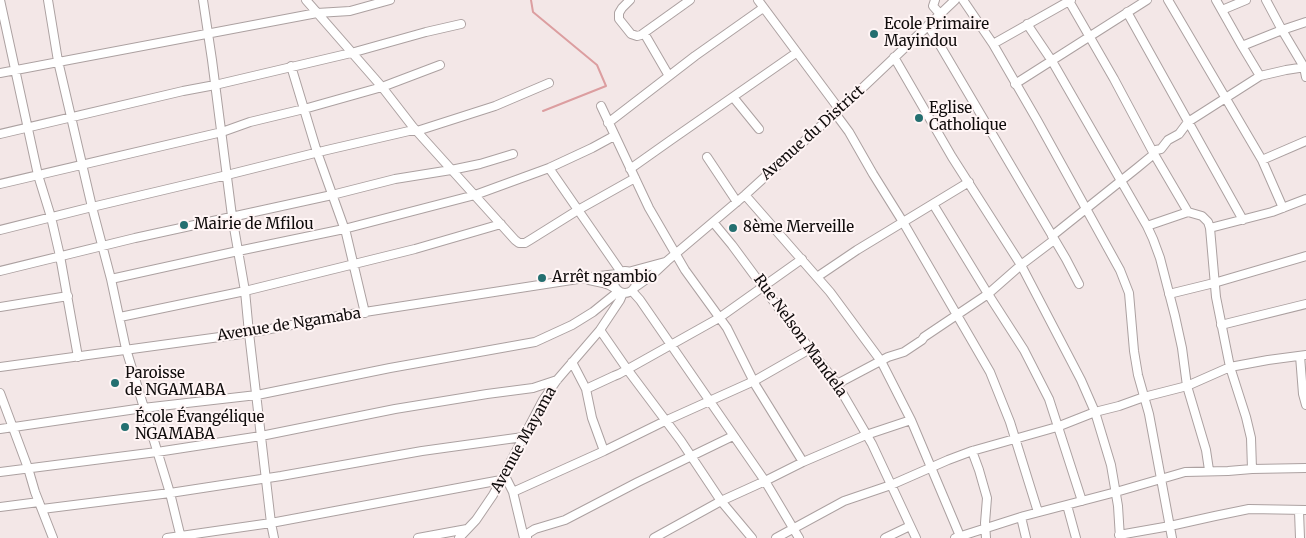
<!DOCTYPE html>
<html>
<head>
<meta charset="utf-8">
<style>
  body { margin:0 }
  canvas { display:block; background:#f3e7e7 }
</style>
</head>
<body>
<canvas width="1306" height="538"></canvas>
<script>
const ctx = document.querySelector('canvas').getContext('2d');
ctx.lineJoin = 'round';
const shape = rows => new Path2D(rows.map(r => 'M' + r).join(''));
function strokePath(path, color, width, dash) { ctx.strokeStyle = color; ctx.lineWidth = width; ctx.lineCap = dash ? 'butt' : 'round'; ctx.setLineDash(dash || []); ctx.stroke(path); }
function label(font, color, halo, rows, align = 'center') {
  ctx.font = font + ' Merriweather,serif'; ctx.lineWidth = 4; ctx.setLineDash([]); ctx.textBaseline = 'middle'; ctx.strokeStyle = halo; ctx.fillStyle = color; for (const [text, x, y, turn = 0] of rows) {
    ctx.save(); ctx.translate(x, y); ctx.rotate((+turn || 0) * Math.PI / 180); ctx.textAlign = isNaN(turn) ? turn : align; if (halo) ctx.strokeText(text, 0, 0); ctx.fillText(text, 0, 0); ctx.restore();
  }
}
const stream = shape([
  [531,0,533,12,597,65,606,86,543,111]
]);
const minor = shape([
  [0,0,38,175,51,217,60,256,78,357],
  [48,0,58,61,92,207,111,279,126,349,170,493,181,538],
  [203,0,212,60,232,216,245,291,249,333,271,523,274,538],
  [306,0,382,87,413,127,515,240,519,243,525,243,530,240,578,210,635,178],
  [630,0,622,8,619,13,619,19,631,34,637,36,641,35,690,0],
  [758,0,839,109],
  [935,0,933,6,940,14],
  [963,0,993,44,1037,120,1120,270,1129,293,1134,351,1138,375,1149,414,1172,538],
  [1168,0,1262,160,1283,208],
  [1216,0,1242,46,1260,76],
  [1266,0,1282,30,1304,67,1306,77],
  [1069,1,1114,79,1154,154,1188,212,1202,216,1208,222,1210,228,1216,297,1230,367,1246,417,1251,438,1252,469],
  [1222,10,1246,0],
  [1127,12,1243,220],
  [1027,24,1052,61,1147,226,1153,239,1160,258,1175,316,1182,348,1187,386,1206,450,1209,470],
  [928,25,1066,259,1079,284],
  [644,33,669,76],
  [993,44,1071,0],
  [1242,46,1282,30,1306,22],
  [894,57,952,157,1021,265,1081,380,1095,412,1111,465,1118,506,1120,538],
  [291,66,317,152,346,233,365,313],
  [0,73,317,13,350,11,390,0],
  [1015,84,1147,0],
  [733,97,759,129],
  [601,106,649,208,685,270,727,328,756,386,803,462],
  [835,113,849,132,873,174,903,222,990,372,1010,422,1038,512],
  [608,123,695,56,763,8],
  [0,134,183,91,215,85,351,53,426,32,461,24],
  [707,157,737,202],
  [1262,160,1306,141],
  [549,168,621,272],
  [630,169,671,140,796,53],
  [0,184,222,132,250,122,304,109,382,87,440,65],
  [745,195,830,292,881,361,911,420,960,536],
  [933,204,988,294,1024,350,1049,399,1082,501],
  [713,222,732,245,780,310,837,384,872,444,916,538],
  [1147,226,1188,212],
  [1210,228,1272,212,1306,199],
  [0,230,92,207,227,175,327,150,409,131,417,131,495,106,549,83],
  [1052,236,1137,168,1154,154,1156,150,1161,149,1168,140,1179,134,1188,122,1260,76,1286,70,1306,67],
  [0,271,135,238,332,195,395,179,451,170,480,164,513,154],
  '614 282a11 11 0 1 1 22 0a11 11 0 1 1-22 0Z',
  [628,272,665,262],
  [817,277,857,250,969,182],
  [111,279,238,251,344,229,475,195,549,168,592,148,614,136],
  [589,280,603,283,609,285,616,289],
  [634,288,651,276,667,261,745,195,856,94,955,0],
  [632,291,640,300,765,481,799,538],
  [1169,294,1214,283,1306,256],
  [0,307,68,296],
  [120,317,245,291,415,249,501,224],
  [1221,325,1306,304],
  [600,330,627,369,681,441,721,501,752,538],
  [1300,356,1303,394,1306,405],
  [572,362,586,389,592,418,604,451],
  [0,367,249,333,339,316,591,277,617,274],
  [837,384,888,357,904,352,922,340,924,337,988,294,1021,265,1054,240],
  [586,389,614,376,619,374,719,318,802,259],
  [0,393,28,468,35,492,53,538],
  [0,429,143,408,257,395,390,368,535,342,572,325,593,312,619,291],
  [972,451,979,470,987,498,985,523,986,538],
  [0,472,157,452,261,436,395,409,487,394,533,388,557,380],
  [504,474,513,492,524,538],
  [513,492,604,451,665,421,754,381,810,349],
  [1067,505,1076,538],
  [0,507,39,502],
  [42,509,170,493,281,476,422,451,523,437],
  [1299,511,1300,538],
  [1021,517,1026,538],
  [1119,535,1170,526,1215,516,1249,509,1306,510],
  [167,538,271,523,501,480],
  [418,538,467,529],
  [459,538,476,520,493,495,543,400,557,380,600,330,620,300,623,293],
  [527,538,527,534,535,529,565,520,638,482,733,436],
  [654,538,721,501,765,481,803,462,866,435,911,420],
  [776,538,844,501,891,485,948,460,972,451,1057,427,1095,412,1119,406,1144,397,1187,386,1230,367,1268,360,1306,355],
  [885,538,910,526],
  [955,538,1024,516,1116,492,1185,472,1228,471,1252,469,1306,468]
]);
const markers = [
  [874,34,5,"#246f70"],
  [919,118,5,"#246f70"],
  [184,225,5,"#246f70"],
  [733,228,5,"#246f70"],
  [542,278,5,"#246f70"],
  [115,383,5,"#246f70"],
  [125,427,5,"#246f70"]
];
const poiNames = [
  ["Ecole Primaire",884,25],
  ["Mayindou",884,42],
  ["Eglise",929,109],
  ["Catholique",929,126],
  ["Mairie de Mfilou",194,225],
  ["8ème Merveille",743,228],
  ["Arrêt ngambio",552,278],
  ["Paroisse",125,374],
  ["de NGAMABA",125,391],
  ["École Évangélique",135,418],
  ["NGAMABA",135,435]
];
const streetNames = [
  ["Avenue du District",813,133,-42],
  ["Avenue de Ngamaba",289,325,-9],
  ["Rue Nelson Mandela",800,336,54],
  ["Avenue Mayama",524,440,-61]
];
strokePath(stream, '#dc9ea0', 2);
strokePath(minor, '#aca1a1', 10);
strokePath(minor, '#fff', 8);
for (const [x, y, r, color] of markers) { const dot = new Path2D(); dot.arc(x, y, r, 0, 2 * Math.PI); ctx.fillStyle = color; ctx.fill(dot); strokePath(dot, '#fff5f5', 2); }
label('15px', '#100c0c', '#fff5f5', poiNames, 'left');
label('15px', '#100c0c', '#fff5f5', streetNames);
</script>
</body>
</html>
